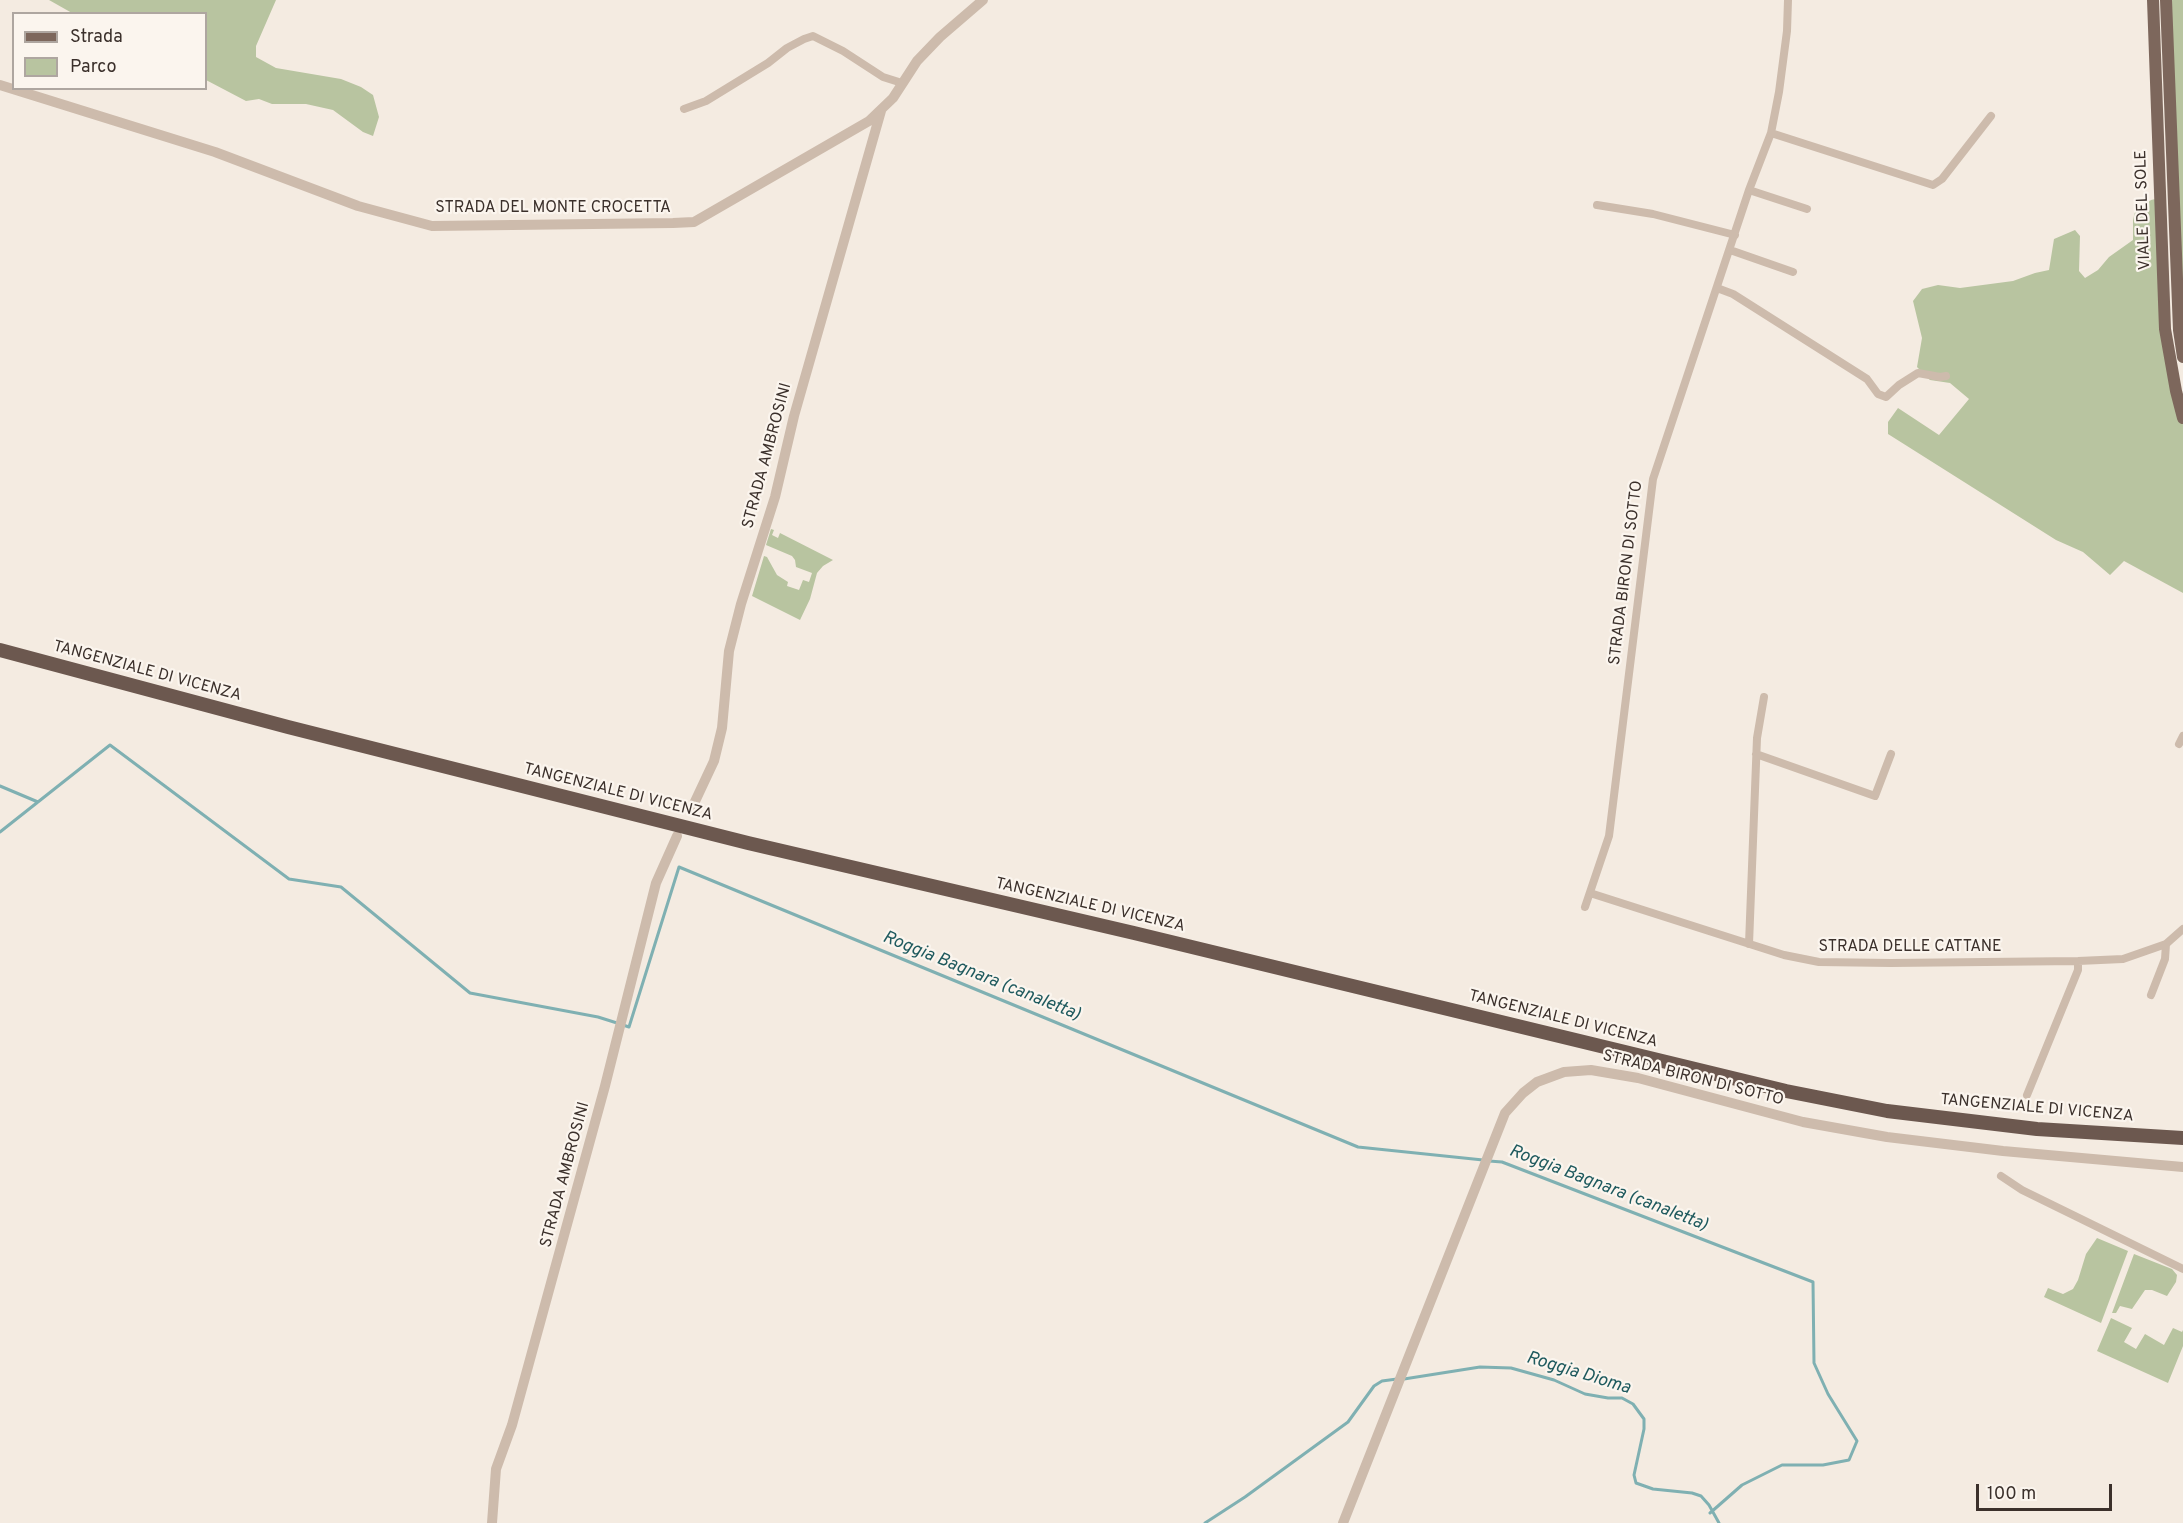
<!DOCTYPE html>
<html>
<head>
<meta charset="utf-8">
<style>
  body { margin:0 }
  #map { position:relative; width:2183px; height:1523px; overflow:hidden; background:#f4ebe1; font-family:Overpass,sans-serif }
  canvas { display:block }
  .legend { position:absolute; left:12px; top:12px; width:195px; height:78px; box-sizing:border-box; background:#fbf5ee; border:2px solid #aea6a0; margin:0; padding:8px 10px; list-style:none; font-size:18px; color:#3b302b }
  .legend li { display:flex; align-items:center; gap:12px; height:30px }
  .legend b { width:30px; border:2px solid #aea6a0 }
  .scale { position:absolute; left:1976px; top:1484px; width:136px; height:27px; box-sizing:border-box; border:3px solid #3b302b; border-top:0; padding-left:8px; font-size:18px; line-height:21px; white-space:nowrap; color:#3b302b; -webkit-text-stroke:4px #fbf5ee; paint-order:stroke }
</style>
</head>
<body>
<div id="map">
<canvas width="2183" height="1523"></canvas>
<ul class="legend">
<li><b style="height:8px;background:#7d675c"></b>Strada</li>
<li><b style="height:16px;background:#b8c4a0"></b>Parco</li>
</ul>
<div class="scale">100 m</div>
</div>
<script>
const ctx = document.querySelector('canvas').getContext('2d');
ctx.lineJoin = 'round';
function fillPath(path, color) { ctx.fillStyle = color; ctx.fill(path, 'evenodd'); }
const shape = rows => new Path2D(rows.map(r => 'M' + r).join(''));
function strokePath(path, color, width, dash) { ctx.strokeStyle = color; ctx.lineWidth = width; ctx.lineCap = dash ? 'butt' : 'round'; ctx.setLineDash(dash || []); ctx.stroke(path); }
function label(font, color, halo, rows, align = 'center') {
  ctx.font = font + ' Overpass,sans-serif'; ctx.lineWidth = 4.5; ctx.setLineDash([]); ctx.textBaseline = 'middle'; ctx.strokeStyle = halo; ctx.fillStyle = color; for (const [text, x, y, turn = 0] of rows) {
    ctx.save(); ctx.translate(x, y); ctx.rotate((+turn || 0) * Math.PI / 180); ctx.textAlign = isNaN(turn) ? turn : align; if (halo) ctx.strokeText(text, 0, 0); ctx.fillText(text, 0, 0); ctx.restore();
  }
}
const green = shape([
  [49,0,276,0,256,46,256,57,276,68,341,79,361,87,373,95,379,117,373,136,363,132,333,110,306,104,272,104,259,99,246,101,206,80,206,14,72,13],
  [2170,0,2183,0,2183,318],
  [2160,198,2165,329,2183,418,2183,593,2124,561,2110,575,2083,552,2056,540,1888,434,1888,422,1898,408,1939,435,1969,399,1950,383,1930,380,1917,367,1922,338,1913,301,1922,289,1938,285,1960,288,2013,281,2035,273,2049,270,2054,239,2075,230,2080,236,2079,271,2085,278,2098,270,2109,257,2133,240,2133,220,2135,212,2151,200],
  [771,529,774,530,772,535,778,538,780,533,833,560,823,566,817,573,810,599,800,620,752,596,764,556,767,557,777,575,788,582,787,586,799,590,803,580,809,582,812,573,796,567,795,560,792,556,766,545],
  [2097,1238,2128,1251,2101,1323,2044,1297,2048,1288,2063,1294,2073,1289,2078,1280,2086,1254],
  [2134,1254,2172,1269,2177,1275,2176,1282,2167,1296,2152,1290,2145,1290,2132,1309,2120,1306,2116,1313,2112,1313],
  [2111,1318,2132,1328,2124,1342,2136,1349,2145,1334,2164,1345,2173,1328,2182,1332,2183,1330,2183,1346,2168,1383,2097,1351]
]);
const stream = shape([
  [0,786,38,802],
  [0,832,110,745,289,879,341,887,470,993,598,1017,617,1023],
  [623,1025,629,1027,679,867,1358,1147,1483,1160],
  [1489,1161,1502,1162,1813,1282,1814,1363,1828,1394,1857,1441,1849,1460,1823,1465,1782,1465,1742,1485,1710,1513],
  [1404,1379,1480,1367,1511,1368,1554,1380,1585,1394,1608,1398,1622,1398,1633,1404,1644,1419,1644,1429,1634,1475,1636,1483,1653,1489,1692,1493,1701,1496,1709,1505,1719,1523],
  [1205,1523,1245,1497,1348,1422,1374,1386,1382,1381,1397,1379]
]);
const minor = shape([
  [684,109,706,101,768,63,787,48,804,39,813,36,843,51,883,77,902,83],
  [1771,133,1933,185,1942,179,1991,116],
  [1749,190,1807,209],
  [1597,205,1653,214,1735,235],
  [1730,250,1793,272],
  [1717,288,1733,294,1867,379,1878,394,1886,397,1899,385,1918,373,1940,377,1946,376],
  [2179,744,2183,736],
  [1756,754,1875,796,1891,754],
  [1590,893,1784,955,1819,962,1891,963,2078,961,2123,959,2166,944,2183,929],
  [1585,907,1609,836,1653,479,1749,190,1771,133,1779,92,1787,31,1788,0],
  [1749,944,1757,738,1764,697],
  [2151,995,2165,959,2166,944],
  [2027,1095,2078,970,2078,961],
  [2001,1176,2022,1190,2183,1269]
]);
const tertiary = shape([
  [0,85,215,152,358,206,432,226,673,223,694,222,869,121,893,98,917,61,940,37,983,0],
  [691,810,714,761,722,728,729,651,741,604,775,497,794,416,881,111],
  [492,1523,496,1469,512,1425,605,1086,656,883,677,836],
  [1343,1523,1505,1113,1523,1093,1537,1082,1564,1072,1591,1070,1638,1078,1803,1122,1887,1137,2003,1151,2183,1167]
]);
const primary = shape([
  [2153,0,2165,329,2176,391,2183,418],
  [2166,0,2179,330,2183,357]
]);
const trunk = shape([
  [0,650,288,727,748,843,1134,933,1786,1091,1887,1111,2037,1129,2183,1138]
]);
const streetNames = [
  ["STRADA DEL MONTE CROCETTA",553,209],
  ["VIALE DEL SOLE",2144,210,-92],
  ["STRADA AMBROSINI",768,456,-75],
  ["STRADA BIRON DI SOTTO",1627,573,-83],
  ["TANGENZIALE DI VICENZA",147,672,15],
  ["TANGENZIALE DI VICENZA",618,793,14],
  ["TANGENZIALE DI VICENZA",1090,906,13],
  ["STRADA DELLE CATTANE",1910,948],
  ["TANGENZIALE DI VICENZA",1563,1020,14],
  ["STRADA BIRON DI SOTTO",1693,1079,14],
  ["TANGENZIALE DI VICENZA",2037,1109,5],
  ["STRADA AMBROSINI",566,1175,-75]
];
const waterNames = [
  ["Roggia Bagnara (canaletta)",981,977,22],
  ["Roggia Bagnara (canaletta)",1608,1189,21],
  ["Roggia Dioma",1578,1374,17]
];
fillPath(green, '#b8c4a0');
strokePath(stream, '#7fb0b2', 3);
strokePath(minor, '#cdbbac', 8);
strokePath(tertiary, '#cdbbac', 10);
strokePath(primary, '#7d675c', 12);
strokePath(trunk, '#6c584f', 14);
label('16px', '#3b302b', '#fbf5ee', streetNames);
label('italic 18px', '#1f5a5e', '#fbf5ee', waterNames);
</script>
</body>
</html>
